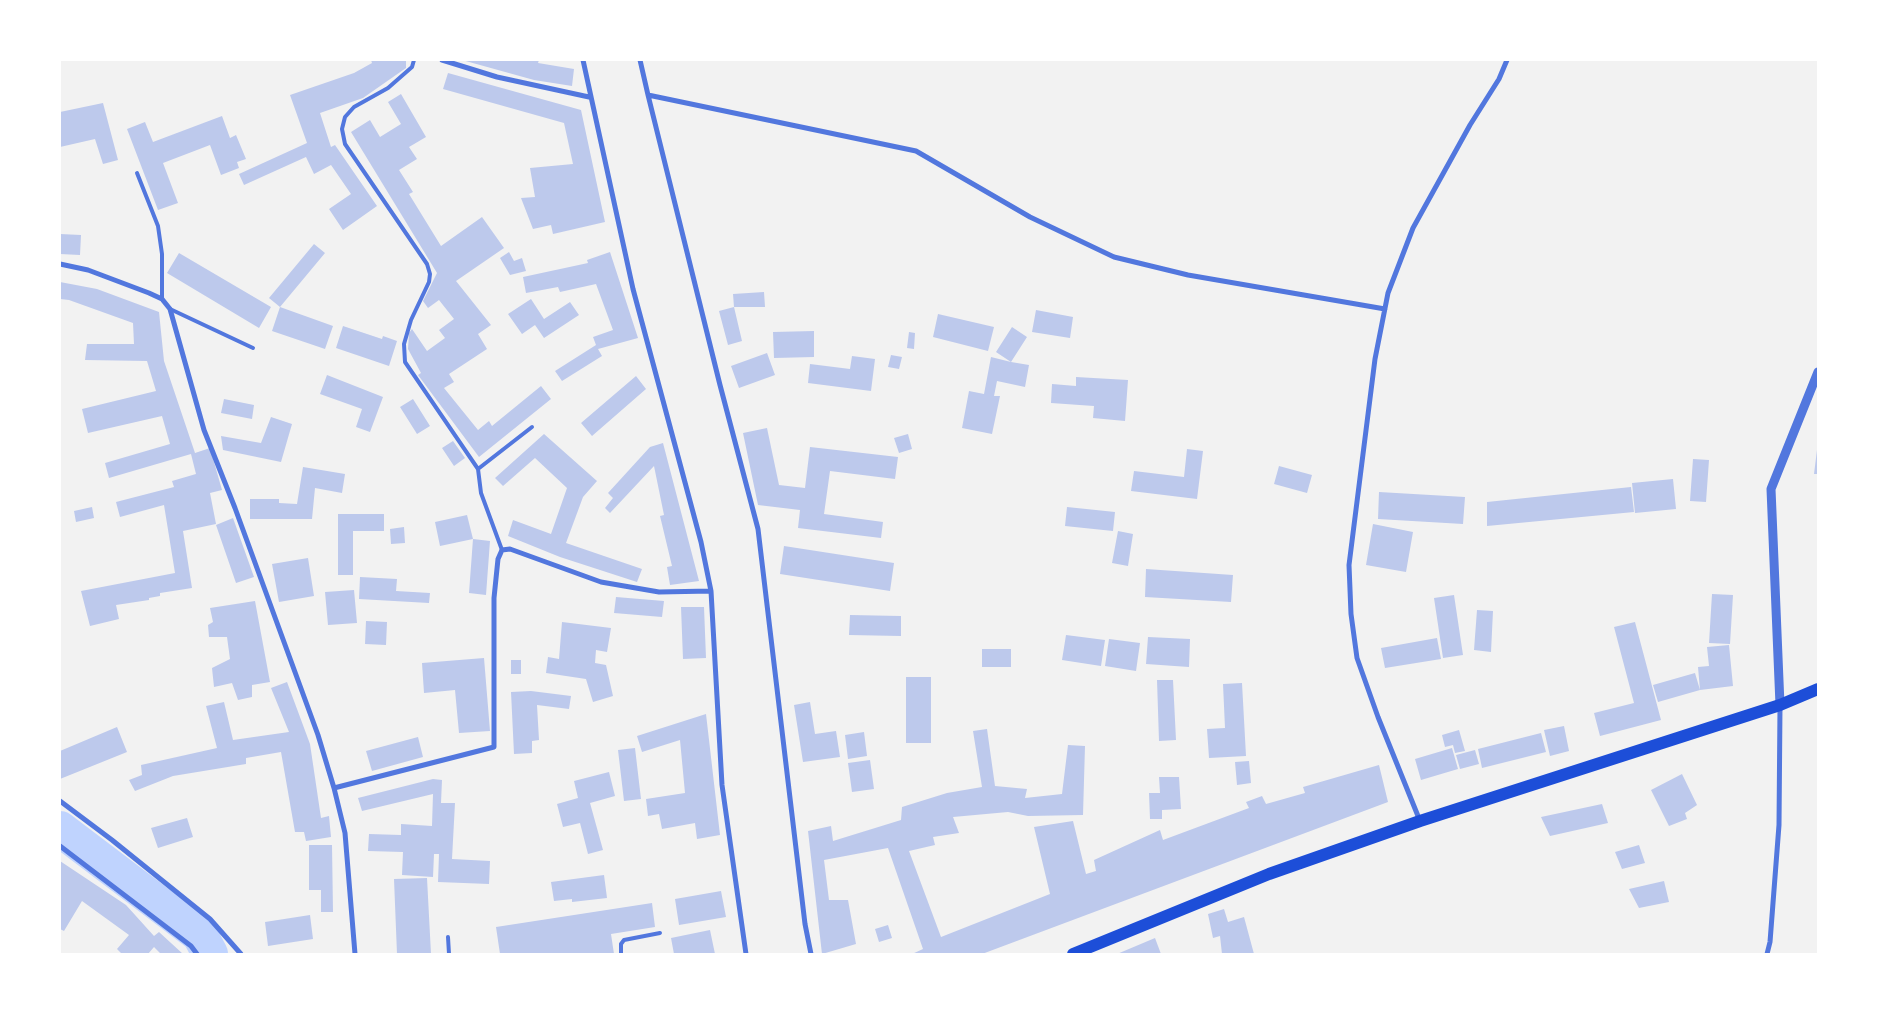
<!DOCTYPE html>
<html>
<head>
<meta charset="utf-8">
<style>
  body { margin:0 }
  #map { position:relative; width:1878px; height:1014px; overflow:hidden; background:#f2f2f2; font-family:Mulish,sans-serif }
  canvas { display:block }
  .frame { position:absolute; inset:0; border:61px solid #fff; pointer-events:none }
</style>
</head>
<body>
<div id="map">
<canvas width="1878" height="1014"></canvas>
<div class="frame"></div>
</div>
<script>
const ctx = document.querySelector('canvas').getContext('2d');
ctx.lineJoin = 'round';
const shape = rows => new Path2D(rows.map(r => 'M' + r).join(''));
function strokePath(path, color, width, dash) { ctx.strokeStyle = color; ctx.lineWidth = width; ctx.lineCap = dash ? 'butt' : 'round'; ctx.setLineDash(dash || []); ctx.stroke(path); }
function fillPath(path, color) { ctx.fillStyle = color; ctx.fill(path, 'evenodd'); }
const river = shape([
  [60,829,200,935,210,954]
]);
const building = shape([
  [371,60,406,60,406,68,363,98,320,113,331,147,335,145,377,206,343,230,329,209,351,194,331,165,314,174,306,157,244,185,239,174,307,143,290,95,354,73,372,63],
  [462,60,539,60,538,63,574,69,572,86,534,80],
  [448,73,581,110,605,222,553,234,551,225,533,229,521,198,535,197,530,168,573,164,564,123,443,89],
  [401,94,426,137,409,147,417,159,399,170,413,192,409,194,441,246,482,217,504,248,456,281,491,325,478,334,487,349,449,374,454,382,444,388,478,430,489,421,492,426,541,386,551,399,479,457,418,375,421,373,408,349,409,333,412,329,427,351,445,338,439,330,454,319,439,300,428,308,423,301,437,273,351,132,370,120,380,137,401,124,388,102],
  [103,103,118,160,103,164,95,139,60,147,60,112],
  [222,116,230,138,236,135,246,159,237,162,239,168,221,175,210,145,163,163,178,203,158,210,127,129,145,122,153,142],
  [60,234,81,235,80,255,60,254],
  [314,244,325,253,280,307,269,298],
  [509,252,514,261,522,258,526,271,510,275,500,258],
  [610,252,638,338,598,349,602,356,562,381,555,371,596,345,593,337,613,330,596,284,560,292,558,287,526,293,523,277,588,263,587,260],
  [179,253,271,307,259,328,167,273],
  [60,282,97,289,159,312,164,361,195,453,210,448,222,490,210,493,216,524,183,531,192,588,160,593,160,596,149,598,149,600,116,605,119,619,90,626,81,591,175,573,164,505,120,517,116,502,174,487,172,481,196,474,191,454,109,478,105,463,170,444,162,416,88,433,82,409,156,391,147,361,85,360,87,344,134,344,133,323,69,300,60,299],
  [764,292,765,307,734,307,733,294],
  [531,299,544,319,570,302,579,315,544,338,535,325,522,334,508,314],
  [280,307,333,326,325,349,272,331],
  [734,307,742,341,728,345,719,311],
  [1036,310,1073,317,1070,338,1032,332],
  [938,314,994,327,988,351,933,337],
  [343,326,382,339,383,336,397,341,389,366,336,348],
  [1012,327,1027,337,1011,362,1029,365,1025,387,997,381,994,396,1000,396,992,434,962,428,969,391,984,394,991,357,1011,362,996,352],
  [814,331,814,357,774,358,773,332],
  [909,332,915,333,914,349,907,348],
  [767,353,775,375,739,388,731,366],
  [891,355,902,357,899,369,888,367],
  [852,356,875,359,871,391,808,383,810,364,850,369],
  [327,375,383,397,370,432,356,427,362,409,320,394],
  [636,376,646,389,592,436,581,423],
  [1076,377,1128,380,1125,421,1093,418,1094,406,1051,403,1052,384,1076,386],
  [224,399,254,405,252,419,221,413],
  [413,399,430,426,417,434,400,407],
  [271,417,292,424,281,462,223,450,221,436,261,443],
  [767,428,779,485,805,488,810,447,898,457,895,479,830,471,824,514,883,522,881,538,798,528,800,510,758,505,743,433],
  [544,434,597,481,583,497,566,543,642,569,637,582,560,557,508,536,513,520,551,534,567,488,535,458,503,486,495,478],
  [908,434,912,449,899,453,894,438],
  [453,441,465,458,454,466,442,448],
  [663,443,699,581,670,585,667,567,672,566,660,516,664,515,654,466,610,513,605,508,613,498,608,493,650,447],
  [1187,449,1203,451,1197,499,1131,491,1134,471,1184,477],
  [1817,450,1818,450,1818,474,1814,474],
  [1693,459,1709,460,1706,502,1690,501],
  [1279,466,1312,475,1307,493,1274,484],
  [303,467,345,474,342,493,315,488,312,519,250,519,250,499,279,499,279,503,297,504],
  [1673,479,1676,509,1635,513,1632,483],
  [1631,487,1634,512,1487,526,1487,502],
  [1379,492,1465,497,1463,524,1378,519],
  [92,507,94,518,76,522,74,511],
  [1067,507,1115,512,1113,531,1065,526],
  [338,514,384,514,384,531,353,531,353,575,338,575],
  [467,515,473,539,440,546,435,522],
  [233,518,254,577,236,583,216,525],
  [1373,524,1413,532,1406,572,1366,565],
  [404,527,405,543,391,544,390,529],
  [1118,531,1133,534,1128,566,1112,563],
  [473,539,490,541,486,595,469,593],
  [784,546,894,563,890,591,780,574],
  [308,558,314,596,279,602,272,564],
  [1146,569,1233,575,1231,602,1145,597],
  [360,577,397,579,396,591,430,593,429,603,359,599],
  [354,590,357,623,328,625,325,592],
  [1712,594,1733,595,1730,644,1709,643],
  [1454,595,1463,655,1443,658,1434,598],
  [616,597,664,601,662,617,614,613],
  [255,601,270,682,252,685,252,697,238,700,232,683,214,687,212,668,230,659,227,637,209,637,208,625,213,622,210,608],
  [681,607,704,607,706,658,683,659],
  [1477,610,1493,611,1491,652,1474,650],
  [850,615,901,616,901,636,849,635],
  [366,621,387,622,386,645,365,644],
  [562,622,611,628,607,652,596,650,595,663,606,665,613,696,593,702,586,679,546,673,548,657,559,659],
  [1635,622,1661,720,1600,736,1594,713,1634,703,1614,627],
  [1066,635,1105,640,1101,666,1062,660],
  [1148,637,1190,639,1189,667,1146,664],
  [1437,638,1441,659,1385,668,1381,648],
  [1109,639,1140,643,1136,671,1105,666],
  [1729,645,1733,686,1700,690,1698,667,1709,666,1707,647],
  [982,649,1011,649,1011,667,982,667],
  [484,658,490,731,459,733,455,690,424,693,422,663],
  [511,660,521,660,521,674,511,674],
  [1695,673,1700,690,1658,702,1653,685],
  [906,677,931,677,931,743,906,743],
  [1157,680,1173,680,1176,740,1159,741],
  [287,682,310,744,321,818,329,816,331,837,306,841,304,832,295,832,281,752,246,758,246,764,173,776,135,791,129,780,142,775,141,765,217,748,206,706,224,702,233,740,289,732,271,688],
  [1242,683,1246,756,1209,758,1207,729,1225,728,1223,684],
  [531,691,571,696,569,709,537,705,539,740,532,741,532,753,514,754,511,692],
  [810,702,815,734,836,731,840,757,803,762,794,705],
  [706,714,720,835,697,839,695,823,662,829,659,814,648,816,646,799,685,793,680,740,642,752,637,736],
  [1564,726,1569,751,1550,756,1544,730],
  [117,727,127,752,60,779,60,751],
  [987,729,995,786,1027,789,1025,798,1062,794,1068,745,1085,746,1083,815,1028,816,1008,812,953,817,959,833,933,837,935,845,909,851,941,937,1050,894,1034,827,1073,821,1086,874,1096,871,1094,860,1160,830,1163,840,1249,808,1246,802,1262,796,1266,804,1305,793,1303,787,1379,765,1388,802,982,954,912,954,923,949,888,848,824,860,829,900,848,900,856,944,822,954,808,831,831,826,833,841,901,820,902,807,947,793,982,787,973,731],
  [1459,730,1465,751,1455,753,1453,745,1445,747,1442,735],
  [864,732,867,756,848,759,845,735],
  [1541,733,1546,752,1482,768,1478,749],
  [418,737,423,757,372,771,366,751],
  [635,748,641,799,624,801,618,750],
  [1452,748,1458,769,1421,780,1415,759],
  [1475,750,1479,764,1460,769,1456,755],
  [870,760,874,789,852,792,848,763],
  [1249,761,1251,783,1237,785,1235,762],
  [609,772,615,796,590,803,603,850,588,854,580,823,563,827,557,804,578,798,574,781],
  [1682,774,1697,805,1685,813,1687,819,1669,826,1651,790],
  [1159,777,1179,777,1181,809,1162,810,1162,819,1150,819,1149,793,1160,793],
  [433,779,442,780,441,803,455,803,452,859,490,861,489,884,438,882,439,854,434,854,433,877,402,875,403,852,368,851,369,834,401,835,401,824,432,826,433,794,362,811,358,798],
  [1602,804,1608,823,1550,836,1541,817],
  [187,818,193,837,158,848,151,828],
  [309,845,332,845,333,912,321,912,321,890,309,890],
  [1639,845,1645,863,1622,869,1615,852],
  [60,861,126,905,154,936,159,932,183,954,161,954,154,947,148,954,122,954,117,949,129,935,82,901,64,931,60,929],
  [604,875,607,898,572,902,572,899,554,901,551,882],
  [427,878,431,954,397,954,394,879],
  [1664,881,1669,902,1639,908,1629,889],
  [721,891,726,917,679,925,675,899],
  [652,903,655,927,611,934,614,954,500,954,496,927],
  [1224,909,1228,922,1244,917,1254,954,1222,954,1220,936,1213,938,1208,914],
  [310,915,313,939,268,946,265,922],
  [888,925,892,938,879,942,875,929],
  [710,930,715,954,674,954,671,938],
  [1155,938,1161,954,1117,954]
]);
const service = shape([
  [414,60,412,67,388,88,354,107,345,117,342,129,345,144,427,264,430,274,429,282,411,320,404,344,405,362,478,469],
  [137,173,158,226,162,254,162,299],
  [170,309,253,348],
  [502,550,481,493,478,469,532,427],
  [448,937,449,954],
  [621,954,621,944,624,940,660,933]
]);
const minor = shape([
  [442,60,497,77,589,97],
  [583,60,633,289,701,542,711,591,722,785,746,954],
  [640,60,648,95],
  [60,264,88,270,149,293,162,299,170,309,204,430,235,508,318,735,334,788,345,833,355,954],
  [334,788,494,747,494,598,498,559,502,550,510,549,601,582,659,592,711,591],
  [60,801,112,840,210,919,241,954],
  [1420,821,1378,717,1357,658,1351,614,1349,565,1375,359,1388,293,1413,228,1470,125,1499,79,1507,60],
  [60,846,191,946,197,954],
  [811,954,805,924,758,529,720,385,648,95,916,151,1030,217,1114,257,1188,275,1385,309],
  [1767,954,1770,942,1779,825,1780,706]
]);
const tertiary = shape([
  [1780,705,1771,489,1818,372]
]);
const primary = shape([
  [1073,954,1269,874,1420,821,1780,705,1818,689]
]);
strokePath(river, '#bfd3fe', 36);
fillPath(building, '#bdc9ec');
strokePath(service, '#5277de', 4);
strokePath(minor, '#5277de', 5);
strokePath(tertiary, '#5277de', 9);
strokePath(primary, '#1d4ed8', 12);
</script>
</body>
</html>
